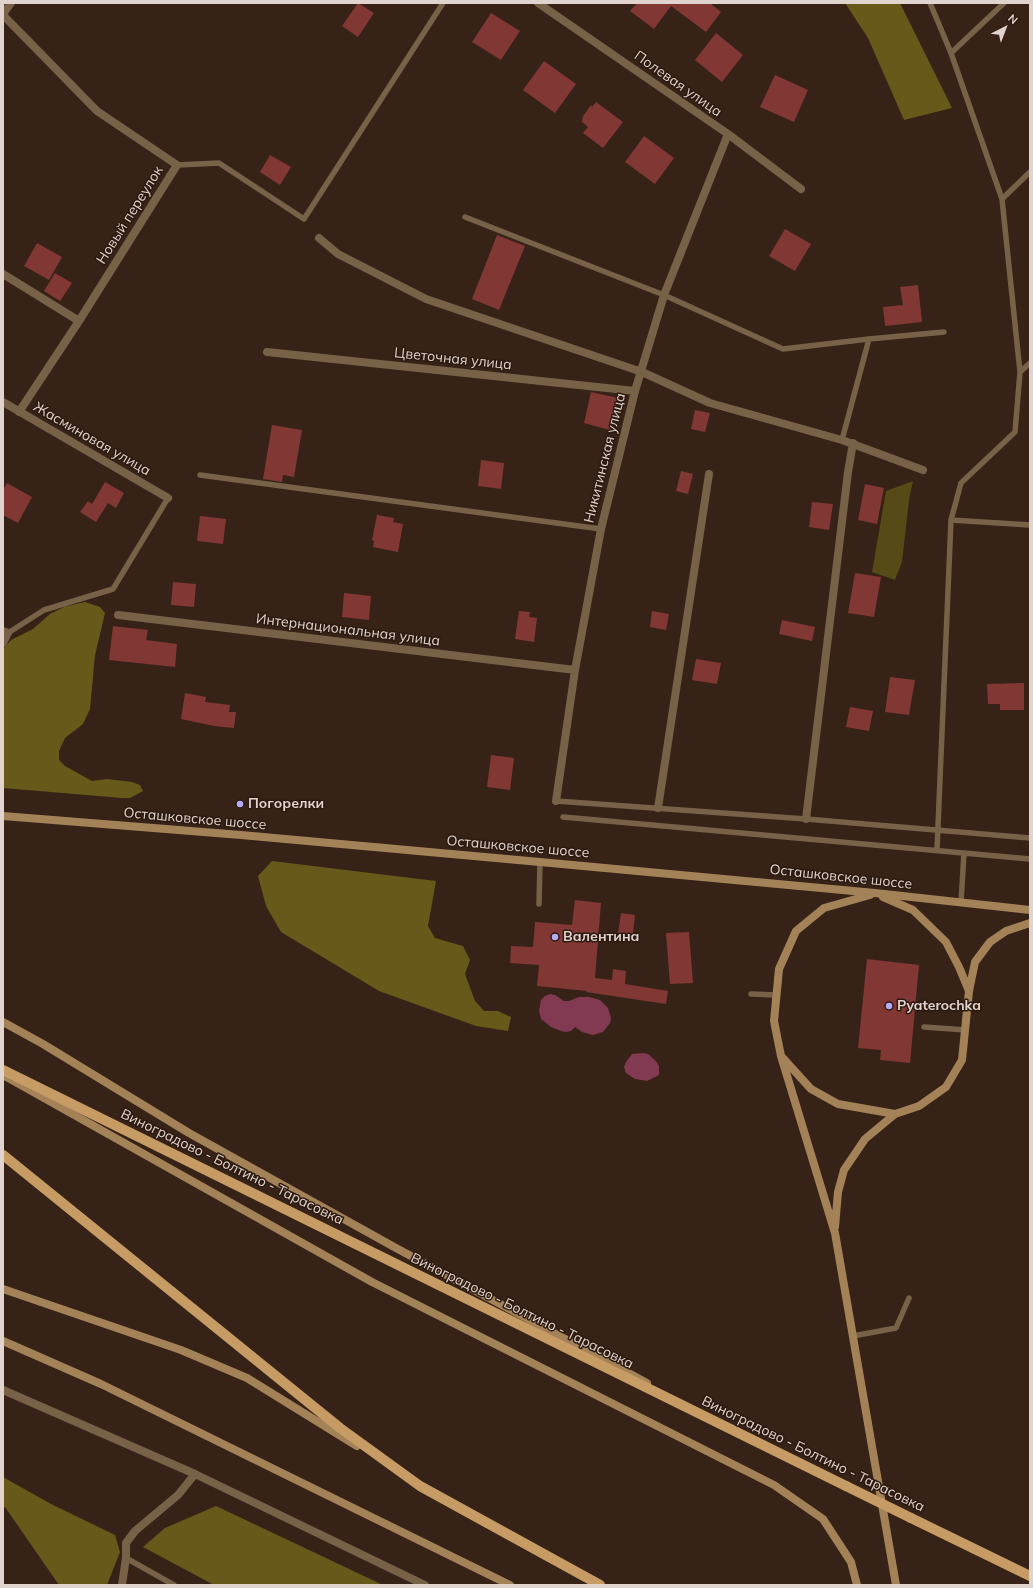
<!DOCTYPE html>
<html>
<head>
<meta charset="utf-8">
<style>
  body { margin:0 }
  #map { position:relative; width:1033px; height:1588px; overflow:hidden; background:#372218; font-family:Mulish,sans-serif }
  canvas { display:block }
  .frame { position:absolute; inset:0; border:4px solid #e1d3cd; pointer-events:none }
  .north { position:absolute; left:985px; top:8px; width:40px; height:40px; -webkit-text-stroke:3px #2c190f; paint-order:stroke; rotate:42deg; font-size:11px; font-weight:700; line-height:16px; text-align:center; color:#e1d3cd }
  .north::after { content:''; display:block; margin:auto; width:14px; height:18px; background:#e1d3cd; clip-path:polygon(50% 0,100% 100%,50% 72%,0 100%) }
</style>
</head>
<body>
<div id="map">
<canvas width="1033" height="1588"></canvas>
<div class="frame"></div>
<div class="north">N</div>
</div>
<script>
const ctx = document.querySelector('canvas').getContext('2d');
ctx.lineJoin = 'round';
function fillPath(path, color) { ctx.fillStyle = color; ctx.fill(path, 'evenodd'); }
const shape = rows => new Path2D(rows.map(r => 'M' + r).join(''));
function strokePath(path, color, width, dash) { ctx.strokeStyle = color; ctx.lineWidth = width; ctx.lineCap = dash ? 'butt' : 'round'; ctx.setLineDash(dash || []); ctx.stroke(path); }
function label(font, color, halo, rows, align = 'center') {
  ctx.font = font + ' Mulish,sans-serif'; ctx.lineWidth = 3; ctx.setLineDash([]); ctx.textBaseline = 'middle'; ctx.strokeStyle = halo; ctx.fillStyle = color; for (const [text, x, y, turn = 0] of rows) {
    ctx.save(); ctx.translate(x, y); ctx.rotate((+turn || 0) * Math.PI / 180); ctx.textAlign = isNaN(turn) ? turn : align; if (halo) ctx.strokeText(text, 0, 0); ctx.fillText(text, 0, 0); ctx.restore();
  }
}
const green = shape([
  [913,481,909,500,902,562,895,580,872,572,886,491]
]);
const forest = shape([
  [845,3,900,3,952,108,904,120,868,38],
  [85,602,100,607,105,613,95,655,90,709,83,724,65,738,59,751,59,760,65,766,92,781,107,779,132,782,140,785,143,791,130,798,122,798,3,788,3,649,11,640,33,629,50,614,64,607],
  [272,861,436,881,428,926,435,938,463,946,470,960,465,974,475,1001,484,1011,498,1011,511,1017,508,1031,476,1026,379,991,281,932,266,906,258,876],
  [3,1477,51,1504,115,1535,120,1552,107,1585,59,1585,5,1507,3,1507],
  [216,1506,383,1585,214,1585,143,1547,165,1528]
]);
const water = shape([
  [550,994,555,995,564,1001,569,1001,579,997,589,997,600,1000,608,1008,611,1018,610,1023,603,1032,593,1035,582,1032,575,1027,571,1031,566,1032,561,1031,551,1027,541,1019,539,1011,541,1000,545,996],
  [643,1053,648,1054,656,1061,659,1066,659,1075,647,1081,635,1079,626,1073,624,1067,626,1062,632,1054]
]);
const building = shape([
  [358,3,374,13,358,37,342,26],
  [637,3,710,3,721,12,706,32,671,6,654,29,630,11],
  [491,13,520,31,501,60,472,42],
  [716,33,743,55,722,82,695,60],
  [544,61,576,84,555,113,523,90],
  [775,75,808,90,794,122,760,107],
  [596,102,623,122,603,148,583,133,588,127,582,122,583,116,591,105,592,107],
  [644,136,674,158,655,184,625,162],
  [270,155,291,167,280,185,260,172],
  [785,229,811,244,795,271,769,256],
  [497,235,525,246,499,310,472,299],
  [37,243,62,257,49,280,24,266],
  [55,273,72,283,60,301,44,291],
  [918,285,922,322,885,326,883,307,903,305,900,287],
  [591,392,618,398,610,430,584,423],
  [695,410,710,413,705,432,691,429],
  [272,425,302,430,294,477,283,475,282,482,263,479],
  [481,460,504,463,501,489,478,486],
  [681,471,693,474,688,494,676,491],
  [105,482,124,493,116,508,108,503,96,522,80,512,88,501,92,504],
  [7,483,32,497,18,523,3,515,3,490],
  [865,484,884,488,877,524,858,520],
  [812,502,833,504,829,530,809,527],
  [377,515,394,518,393,522,403,524,398,552,373,547,374,541,372,540],
  [200,516,226,519,223,544,197,541],
  [855,573,881,577,874,617,848,613],
  [173,582,196,584,194,607,171,605],
  [344,593,371,596,369,620,342,617],
  [519,611,530,612,529,617,537,618,534,642,515,639],
  [652,611,669,614,666,630,650,627],
  [782,620,815,627,812,641,779,634],
  [113,626,148,630,146,640,177,644,175,667,109,660],
  [696,659,721,663,717,684,692,680],
  [890,677,915,680,909,715,885,712],
  [1024,683,1024,710,1000,710,1000,704,988,704,987,684],
  [185,693,206,697,205,702,230,705,229,712,236,712,234,728,214,726,181,719],
  [850,707,873,711,869,731,846,727],
  [491,755,514,758,510,790,487,787],
  [575,900,601,903,595,978,612,980,613,969,626,971,625,984,668,991,666,1004,586,992,587,991,537,986,539,965,510,963,511,946,533,947,535,922,572,925],
  [621,913,635,915,632,942,617,940],
  [689,932,693,983,670,984,666,933],
  [867,959,919,965,910,1063,880,1060,881,1050,858,1048]
]);
const service = shape([
  [930,3,951,53,1002,199,1020,372,1015,432,961,483,951,520,937,850],
  [951,53,1004,3],
  [177,165,219,163,304,219,443,3],
  [1002,199,1030,172],
  [465,217,664,295,783,349,869,339,842,440],
  [869,339,944,332],
  [1020,372,1030,363],
  [200,475,601,529],
  [951,520,1030,525],
  [8,633,44,610,113,589,168,498],
  [556,801,806,819,1030,838],
  [563,817,1030,859],
  [961,902,964,853],
  [539,904,540,862],
  [751,994,776,995],
  [924,1027,966,1030],
  [853,1336,896,1328,909,1298],
  [126,1558,174,1585]
]);
const minor = shape([
  [538,3,728,134,801,189],
  [3,14,11,3],
  [3,15,97,111,177,165,79,321,19,412],
  [319,238,338,254,426,299,642,372,710,403,842,440,923,470],
  [3,274,79,321],
  [267,352,635,391],
  [3,402,168,498],
  [118,615,575,670],
  [3,631,8,633,3,643],
  [556,801,575,670,601,529,635,391,664,295,728,134],
  [658,808,709,474],
  [806,819,848,472,853,443],
  [3,1390,195,1474,425,1585],
  [122,1585,126,1558,126,1543,135,1531,178,1495,195,1474]
]);
const secondary = shape([
  [3,816,241,835,540,862,875,893,1030,910],
  [870,895,824,908,796,931,779,969,774,1021,781,1056,811,1089,838,1104,895,1114],
  [883,897,913,910,946,942,959,967,969,991],
  [3,1022,43,1044,189,1133,396,1248,647,1383],
  [781,1056,835,1233,896,1585],
  [3,1075,372,1282,774,1485,823,1519,851,1562,857,1585],
  [835,1227,838,1192,844,1170,865,1139,895,1114,919,1106,946,1087,962,1060,969,991,975,962,990,942,1006,931,1030,923],
  [3,1289,181,1350,247,1378,357,1446],
  [3,1341,101,1384,510,1585]
]);
const primary = shape([
  [3,1070,846,1486],
  [3,1155,340,1428,420,1486,600,1585],
  [911,1518,1030,1576]
]);
const primaryBridge = shape([
  [846,1486,911,1518]
]);
const markers = [
  [240,804,4,"#b5acf8"],
  [555,937,4,"#b5acf8"],
  [889,1006,4,"#b5acf8"]
];
const streetNames = [
  ["Полевая улица",678,84,35],
  ["Новый переулок",130,215,-58],
  ["Цветочная улица",453,359,6],
  ["Жасминовая улица",92,439,30],
  ["Никитинская улица",605,458,-76],
  ["Интернациональная улица",348,630,7],
  ["Осташковское шоссе",195,819,5],
  ["Осташковское шоссе",518,847,5],
  ["Осташковское шоссе",841,877,6],
  ["Виноградово - Болтино - Тарасовка",232,1167,26],
  ["Виноградово - Болтино - Тарасовка",522,1311,26],
  ["Виноградово - Болтино - Тарасовка",813,1454,26]
];
const poiNames = [
  ["Погорелки",248,804],
  ["Валентина",563,937],
  ["Pyaterochka",897,1006]
];
fillPath(green, '#564a16');
fillPath(forest, '#675919');
fillPath(water, '#823952');
fillPath(building, '#813734');
strokePath(service, '#776248', 5.5);
strokePath(minor, '#776248', 8);
strokePath(secondary, '#a48258', 8);
strokePath(primary, '#c69b64', 10);
strokePath(primaryBridge, '#c69b64', 10);
for (const [x, y, r, color] of markers) { const dot = new Path2D(); dot.arc(x, y, r, 0, 2 * Math.PI); ctx.fillStyle = color; ctx.fill(dot); strokePath(dot, '#2c190f', 1.5); }
label('14px', '#e1d3cd', '#2c190f', streetNames);
label('bold 14px', '#e1d3cd', '#2c190f', poiNames, 'left');
</script>
</body>
</html>
